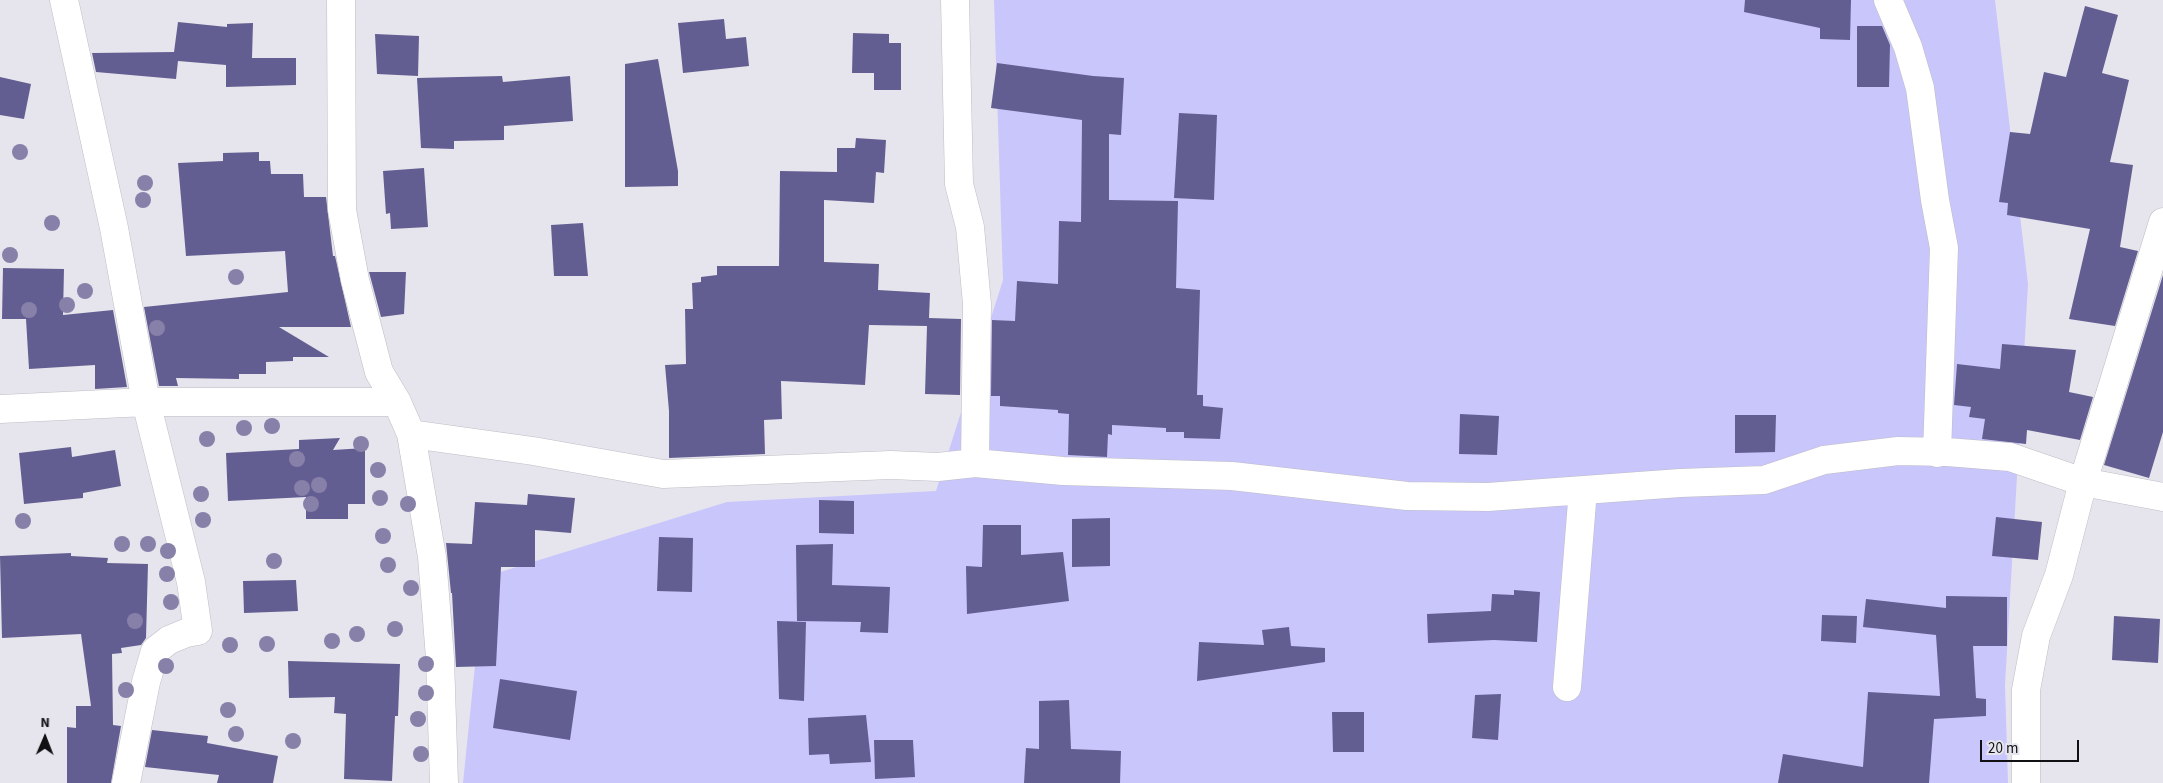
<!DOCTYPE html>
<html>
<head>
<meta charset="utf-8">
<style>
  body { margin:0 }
  #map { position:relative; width:2163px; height:783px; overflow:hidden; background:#e6e5ed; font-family:"Source Sans 3",sans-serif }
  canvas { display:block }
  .north { position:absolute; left:20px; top:713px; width:50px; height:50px; -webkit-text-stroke:4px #e6e5ed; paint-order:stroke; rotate:1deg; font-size:14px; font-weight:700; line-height:20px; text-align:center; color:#111114 }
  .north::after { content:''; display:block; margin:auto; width:18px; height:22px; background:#111114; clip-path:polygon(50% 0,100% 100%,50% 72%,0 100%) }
  .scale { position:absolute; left:1980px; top:740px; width:99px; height:22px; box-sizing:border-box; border:2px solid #111114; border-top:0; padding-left:6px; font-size:15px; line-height:18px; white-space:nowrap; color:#111114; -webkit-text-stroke:4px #e6e5ed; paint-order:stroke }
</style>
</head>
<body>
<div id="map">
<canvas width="2163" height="783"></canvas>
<div class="north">N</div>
<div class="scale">20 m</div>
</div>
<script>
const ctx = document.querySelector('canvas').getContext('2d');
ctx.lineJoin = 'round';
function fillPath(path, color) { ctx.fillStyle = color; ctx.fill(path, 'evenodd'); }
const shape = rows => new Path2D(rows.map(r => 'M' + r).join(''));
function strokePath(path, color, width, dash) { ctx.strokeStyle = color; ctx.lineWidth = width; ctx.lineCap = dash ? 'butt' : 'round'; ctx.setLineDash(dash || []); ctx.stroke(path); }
const green = shape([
  [994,0,1995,0,2028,284,2005,685,2008,783,463,783,484,577,727,502,936,491,1003,280]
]);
const building = shape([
  [1745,0,1851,0,1850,40,1820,39,1820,28,1744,12],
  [2085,6,2118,15,2102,73,2129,80,2110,162,2133,165,2120,247,2138,251,2115,326,2069,319,2090,229,2007,215,2008,203,1999,202,2010,132,2030,134,2044,72,2066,77],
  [724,19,726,39,746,37,749,66,683,73,678,23],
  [178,22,227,27,227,24,253,23,252,58,296,58,296,85,226,87,226,65,178,61,176,79,96,72,92,53,174,52],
  [1857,26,1882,26,1890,45,1889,87,1857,87],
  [853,33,889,34,889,43,901,43,901,90,874,90,874,73,852,73],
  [375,34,419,36,418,76,377,74],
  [658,59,678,171,678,186,625,187,625,64],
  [997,63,1093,76,1124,78,1121,135,1109,134,1109,200,1178,201,1176,288,1200,290,1197,395,1203,395,1203,406,1223,408,1220,439,1184,438,1184,432,1166,432,1166,428,1112,425,1112,435,1108,434,1107,457,1068,455,1069,414,1058,413,1058,410,1000,406,1000,396,991,396,992,320,1015,321,1017,281,1058,284,1059,221,1081,222,1082,120,991,108],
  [502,76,503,82,570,76,573,121,504,126,504,140,454,141,454,149,421,148,417,78],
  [0,77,31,84,24,119,0,115],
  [1179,113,1217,115,1214,200,1174,198],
  [856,138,886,140,884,173,876,172,874,203,824,200,824,262,879,264,878,290,930,293,929,318,961,319,960,395,925,394,927,326,869,325,865,385,781,381,782,419,764,420,765,454,669,458,669,411,665,365,686,364,685,309,693,309,692,283,701,282,701,277,717,275,717,266,779,266,780,171,837,172,837,148,855,148],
  [259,152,259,161,270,161,271,174,303,174,304,197,326,197,333,256,335,256,351,327,279,327,329,357,293,357,293,361,266,362,266,374,239,374,239,379,176,378,178,386,159,386,144,307,288,292,285,251,186,256,178,163,223,161,223,153],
  [424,168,428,227,391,229,390,213,386,214,383,171],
  [583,223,588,276,554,276,551,225],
  [3,268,64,269,63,315,113,310,127,387,95,389,95,365,29,369,26,319,2,319],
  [369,272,406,272,404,314,381,317],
  [2163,275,2163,432,2149,478,2104,465],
  [2002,344,2076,350,2069,392,2093,397,2080,440,2027,430,2026,444,1982,439,1985,419,1969,417,1971,407,1954,405,1957,364,2000,369],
  [1460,414,1499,416,1497,455,1459,454],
  [1735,415,1776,415,1775,452,1735,453],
  [340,438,333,450,365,448,365,504,348,504,348,519,306,519,306,497,228,501,226,453,299,449,299,440],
  [71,447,72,457,115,450,121,486,83,493,83,498,24,504,19,453],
  [528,494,575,498,571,533,535,530,535,567,501,567,496,666,456,667,452,593,451,593,446,543,472,544,475,502,527,505],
  [819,500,854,501,854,534,819,533],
  [1996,517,2042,522,2038,560,1992,556],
  [1110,518,1110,566,1072,567,1072,519],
  [983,525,1021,525,1021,555,1063,552,1069,601,967,614,966,566,982,567],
  [659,537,693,538,692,592,657,591],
  [833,544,832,585,890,587,888,633,860,632,861,622,797,621,796,545],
  [71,553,71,556,108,558,107,563,148,564,146,638,141,645,121,648,122,653,112,654,113,725,121,726,111,783,67,783,67,727,76,728,76,706,91,706,81,634,2,638,0,556],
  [296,580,298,611,244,613,243,581],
  [1514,590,1540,592,1537,642,1494,640,1428,643,1427,614,1491,611,1492,594,1514,595],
  [1946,596,2007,597,2007,646,1973,646,1976,698,1986,699,1986,716,1934,719,1929,783,1778,783,1783,754,1863,767,1868,692,1940,696,1936,635,1863,627,1866,599,1946,608],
  [1822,615,1857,616,1856,643,1821,641],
  [2114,616,2160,619,2158,663,2112,660],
  [777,621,806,622,804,701,779,699],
  [1289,627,1291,646,1325,648,1325,662,1197,681,1199,642,1264,645,1262,630],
  [288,661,400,664,398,716,395,716,392,781,344,779,346,714,334,713,335,697,289,698],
  [500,679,577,691,570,740,493,728],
  [1501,694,1498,740,1472,738,1475,695],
  [1069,700,1071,749,1121,751,1120,783,1024,783,1026,748,1039,749,1039,701],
  [1332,712,1364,712,1364,752,1333,752],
  [866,715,871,762,830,764,829,754,809,755,808,718],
  [152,730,208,736,207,743,278,756,273,783,217,783,219,775,145,767],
  [874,740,913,740,915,777,875,779]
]);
const minor = shape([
  [64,0,114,228,146,402,191,582,198,631,186,633,169,640,155,651,146,682,126,783],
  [341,0,342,210,355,280,379,372,397,402,411,434,432,557,440,658,444,783],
  [955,0,959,184,970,227,977,304,975,463],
  [1888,0,1908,47,1920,88,1935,200,1944,248,1937,453],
  [0,409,146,402,397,402],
  [411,434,533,451,663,474,891,465,938,467,975,463,1063,471,1232,476,1407,496,1488,497,1680,483,1764,480,1824,460,1898,451,1947,452,2010,457,2083,482,2163,497],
  [1567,687,1583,490],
  [2026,783,2026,690,2036,636,2059,575,2083,482,2163,222]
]);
const trees = [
  [20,152],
  [145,183],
  [143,200],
  [52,223],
  [10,255],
  [236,277],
  [85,291],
  [67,305],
  [29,310],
  [157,328],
  [272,426],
  [244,428],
  [207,439],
  [361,444],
  [297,459],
  [378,470],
  [319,485],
  [302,488],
  [201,494],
  [380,498],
  [311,504],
  [408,504],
  [203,520],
  [23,521],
  [383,536],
  [122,544],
  [148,544],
  [168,551],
  [274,561],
  [388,565],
  [167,574],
  [411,588],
  [171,602],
  [135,621],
  [395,629],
  [357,634],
  [332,641],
  [267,644],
  [230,645],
  [426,664],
  [166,666],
  [126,690],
  [426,693],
  [228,710],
  [418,719],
  [236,734],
  [293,741],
  [421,754]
];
fillPath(green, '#c9c6fc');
fillPath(building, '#635e91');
strokePath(minor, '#bebdc4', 29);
strokePath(minor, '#fff', 28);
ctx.fillStyle = '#8780a9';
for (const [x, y] of trees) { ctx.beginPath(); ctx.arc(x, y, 8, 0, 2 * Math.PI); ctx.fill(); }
</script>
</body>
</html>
